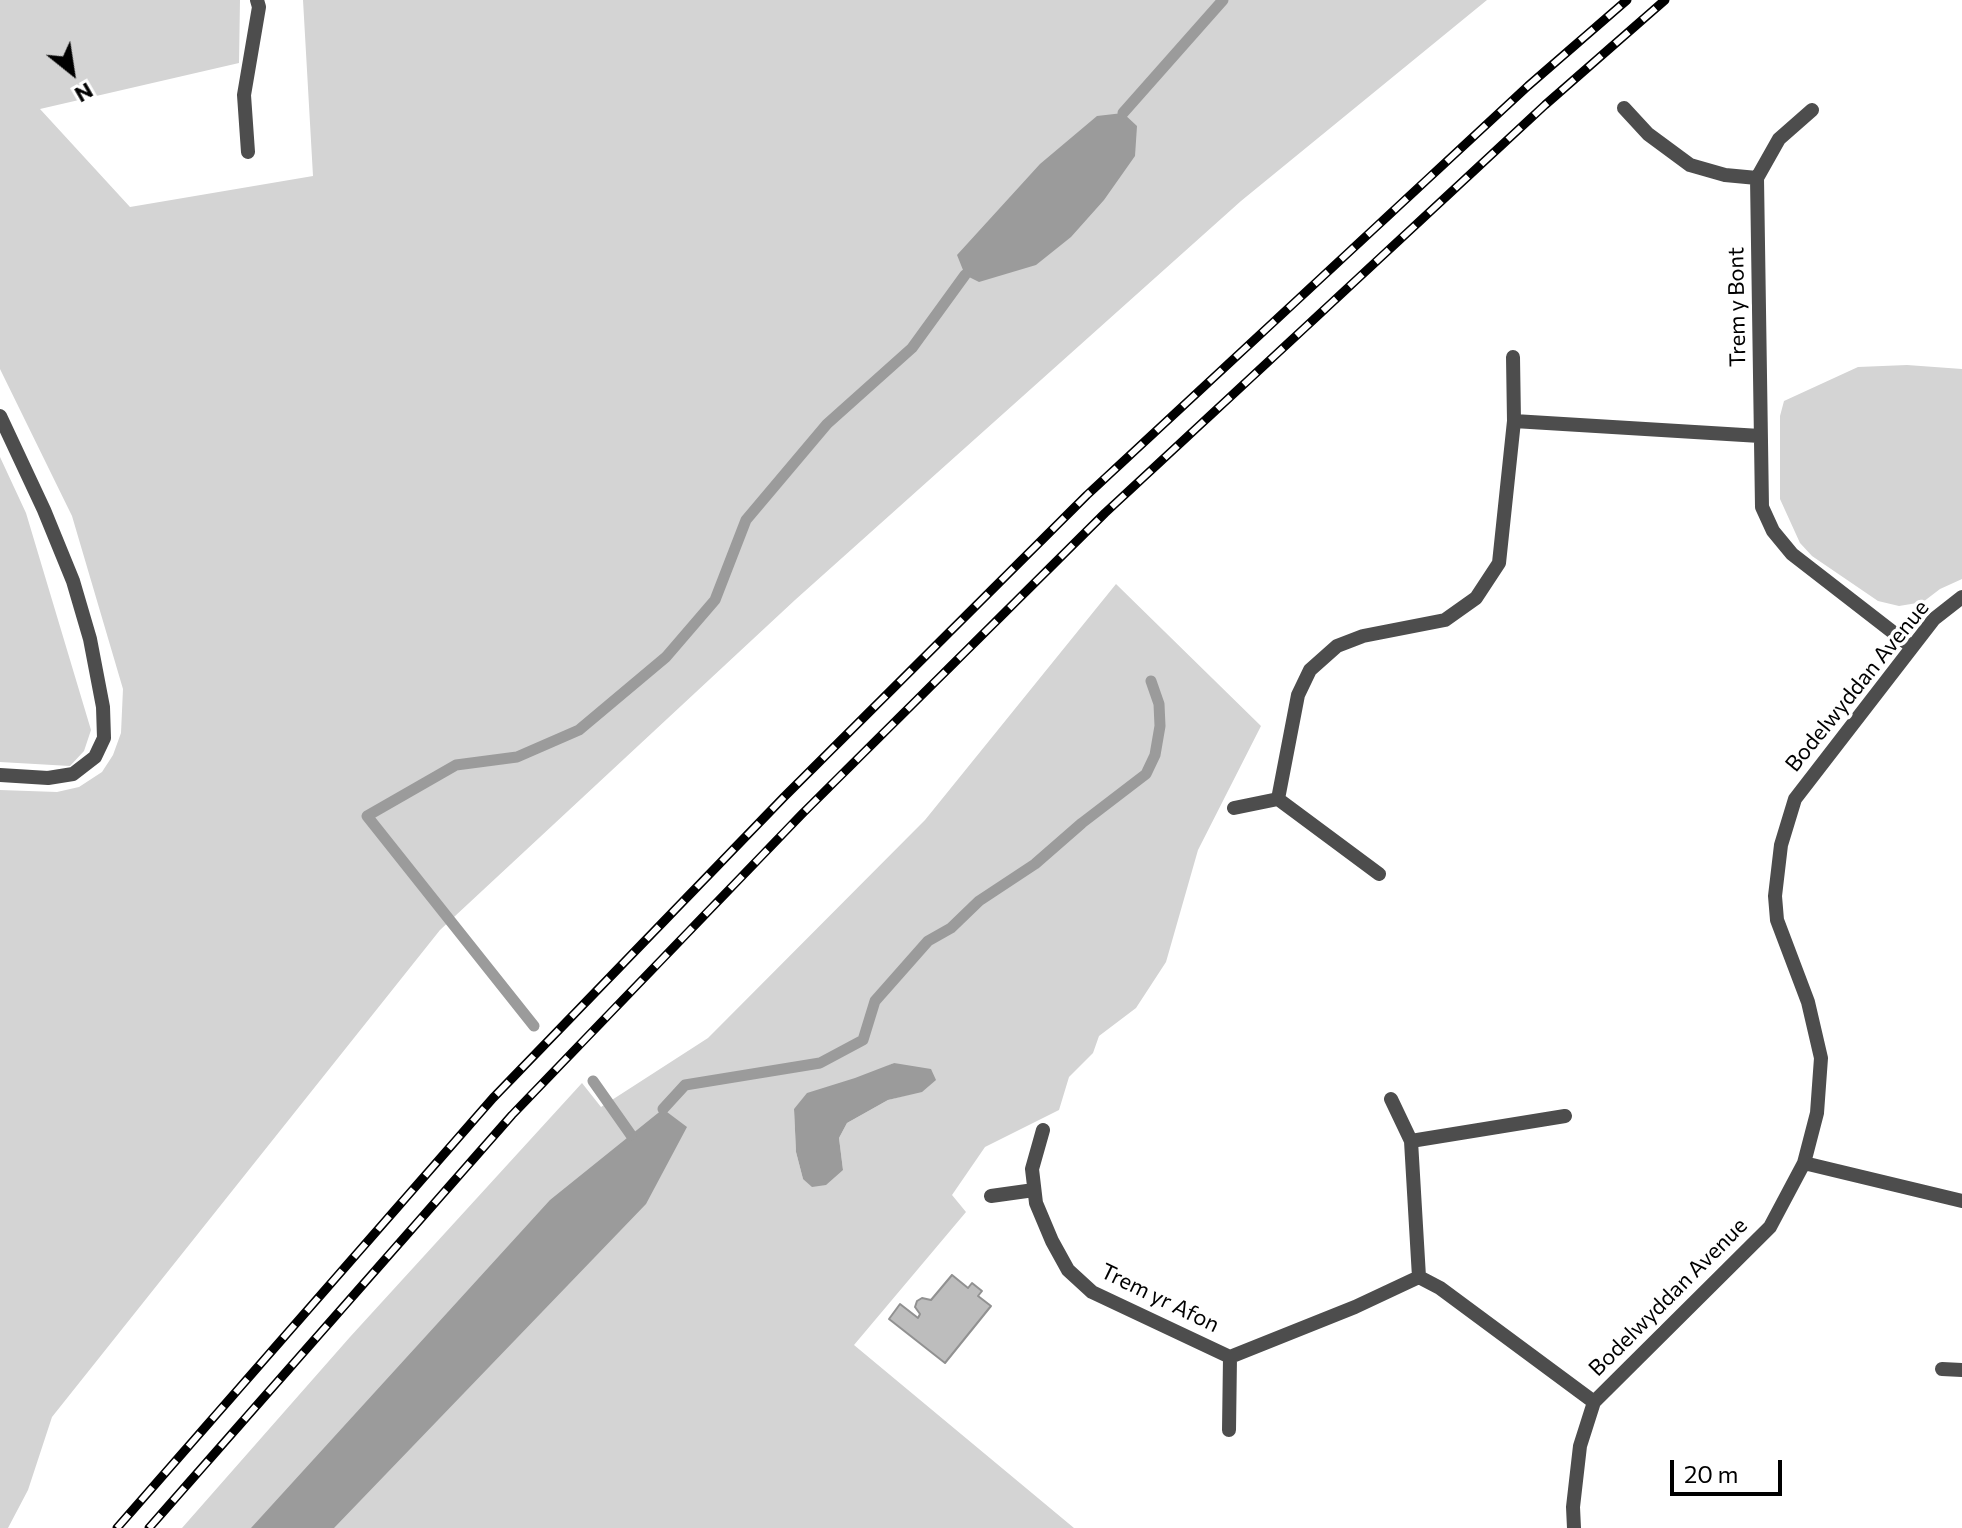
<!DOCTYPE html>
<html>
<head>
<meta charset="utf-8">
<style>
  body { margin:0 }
  #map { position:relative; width:1962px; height:1528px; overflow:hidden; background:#fff; font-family:Commissioner,sans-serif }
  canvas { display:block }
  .north { position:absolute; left:32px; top:32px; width:80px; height:80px; -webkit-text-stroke:6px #fff; paint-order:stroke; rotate:150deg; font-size:22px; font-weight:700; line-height:32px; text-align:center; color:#000 }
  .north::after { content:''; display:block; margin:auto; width:28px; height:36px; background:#000; clip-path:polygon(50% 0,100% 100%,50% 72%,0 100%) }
  .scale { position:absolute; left:1670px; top:1460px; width:112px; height:36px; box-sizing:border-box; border:4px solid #000; border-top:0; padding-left:10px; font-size:24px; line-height:28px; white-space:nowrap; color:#000; -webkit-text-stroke:6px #fff; paint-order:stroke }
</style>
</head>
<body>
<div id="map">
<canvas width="1962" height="1528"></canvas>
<div class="north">N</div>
<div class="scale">20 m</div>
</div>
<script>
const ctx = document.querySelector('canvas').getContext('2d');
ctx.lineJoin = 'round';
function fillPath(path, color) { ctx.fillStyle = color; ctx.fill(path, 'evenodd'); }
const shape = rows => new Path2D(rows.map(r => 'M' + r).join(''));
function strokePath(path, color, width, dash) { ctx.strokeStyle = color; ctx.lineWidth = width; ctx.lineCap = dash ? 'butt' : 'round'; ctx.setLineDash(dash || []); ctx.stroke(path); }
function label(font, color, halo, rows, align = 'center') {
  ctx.font = font + ' Commissioner,sans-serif'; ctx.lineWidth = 7; ctx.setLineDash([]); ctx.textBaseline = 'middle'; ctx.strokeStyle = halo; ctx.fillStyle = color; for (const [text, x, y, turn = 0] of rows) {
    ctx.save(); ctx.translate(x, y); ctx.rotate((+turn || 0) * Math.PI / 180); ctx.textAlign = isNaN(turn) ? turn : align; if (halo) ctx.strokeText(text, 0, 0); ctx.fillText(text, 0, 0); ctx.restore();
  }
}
const green = shape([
  [0,0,240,0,239,63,40,109,130,207,313,176,303,0,1487,0,1241,201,795,600,440,930,52,1417,28,1490,8,1528,0,1528,0,790,57,792,79,787,102,772,113,755,121,733,123,689,72,516,0,369],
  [1907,365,1962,369,1962,579,1940,589,1923,602,1899,606,1878,601,1812,556,1800,543,1780,499,1780,416,1784,401,1858,367],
  [0,457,26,513,91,730,84,751,70,766,0,762],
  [1116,584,1261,726,1198,850,1166,962,1136,1008,1099,1036,1093,1053,1069,1077,1059,1110,985,1147,952,1195,966,1212,854,1345,1074,1528,182,1528,350,1337,582,1083,601,1107,708,1038,925,820],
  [894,1063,922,1091,888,1100,847,1123,839,1138,843,1170,803,1179,796,1152,794,1109]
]);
const water = shape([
  [1123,113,1137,126,1135,156,1104,200,1071,237,1036,265,979,282,965,275,957,255,1040,164,1097,116],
  [894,1063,931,1069,936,1080,922,1092,888,1100,847,1123,839,1138,843,1170,826,1185,812,1187,803,1179,796,1152,794,1109,807,1093,855,1078],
  [663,1109,687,1127,646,1204,334,1528,251,1528,550,1200]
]);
const stream = shape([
  [1123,113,1223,0],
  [534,1026,367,816,456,765,517,757,579,730,666,657,715,600,746,520,827,424,912,348,965,275],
  [593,1081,631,1135],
  [663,1109,685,1085,820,1063,863,1040,875,1001,928,941,951,928,979,901,1035,864,1082,823,1146,774,1155,755,1160,726,1159,704,1151,681]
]);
const building = shape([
  [952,1275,968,1288,972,1283,982,1291,978,1296,991,1306,945,1363,889,1319,900,1304,918,1318,920,1314,915,1307,917,1301,922,1298,931,1300,952,1275]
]);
const minor = shape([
  [1624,108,1648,134,1690,165,1725,175,1757,178],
  [1812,110,1779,139,1757,178,1762,507,1773,531,1792,554,1912,647],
  [248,152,244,95,259,7,257,0],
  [1513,357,1514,421],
  [0,416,44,510,73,581,90,639,103,707,104,738,95,757,73,774,48,778,0,775],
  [1278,799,1298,695,1310,670,1337,646,1363,636,1445,620,1476,598,1499,563,1514,421,1760,436],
  [1234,808,1278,799,1379,874],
  [1391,1099,1411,1141],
  [1043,1130,1032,1169,1036,1203,1052,1241,1068,1270,1092,1292,1230,1357,1355,1307,1419,1277,1411,1141,1565,1116],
  [1804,1163,1962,1201],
  [991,1196,1034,1190],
  [1419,1277,1440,1288,1594,1402],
  [1942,1369,1962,1370],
  [1229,1430,1230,1357],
  [1574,1528,1573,1507,1580,1446,1594,1402,1770,1227,1804,1163,1817,1113,1821,1058,1808,1002,1777,920,1775,896,1781,845,1795,799,1934,619,1962,597]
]);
const rail = shape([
  [117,1528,493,1098,784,797,1087,495,1528,86,1627,0],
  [149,1528,512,1115,802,814,1105,513,1545,105,1665,0]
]);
const streetNames = [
  ["Trem y Bont",1737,307,-91],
  ["Bodelwyddan Avenue",1857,686,-51],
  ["Bodelwyddan Avenue",1668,1297,-45],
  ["Trem yr Afon",1160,1298,26]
];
fillPath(green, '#d4d4d4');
fillPath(water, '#9b9b9b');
strokePath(stream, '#9b9b9b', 11);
fillPath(building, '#bdbdbd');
strokePath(building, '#919191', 2);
strokePath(minor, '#4d4d4d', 14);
strokePath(rail, '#000', 9);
strokePath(rail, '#fff', 6, [18]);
label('22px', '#000', '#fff', streetNames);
</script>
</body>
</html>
